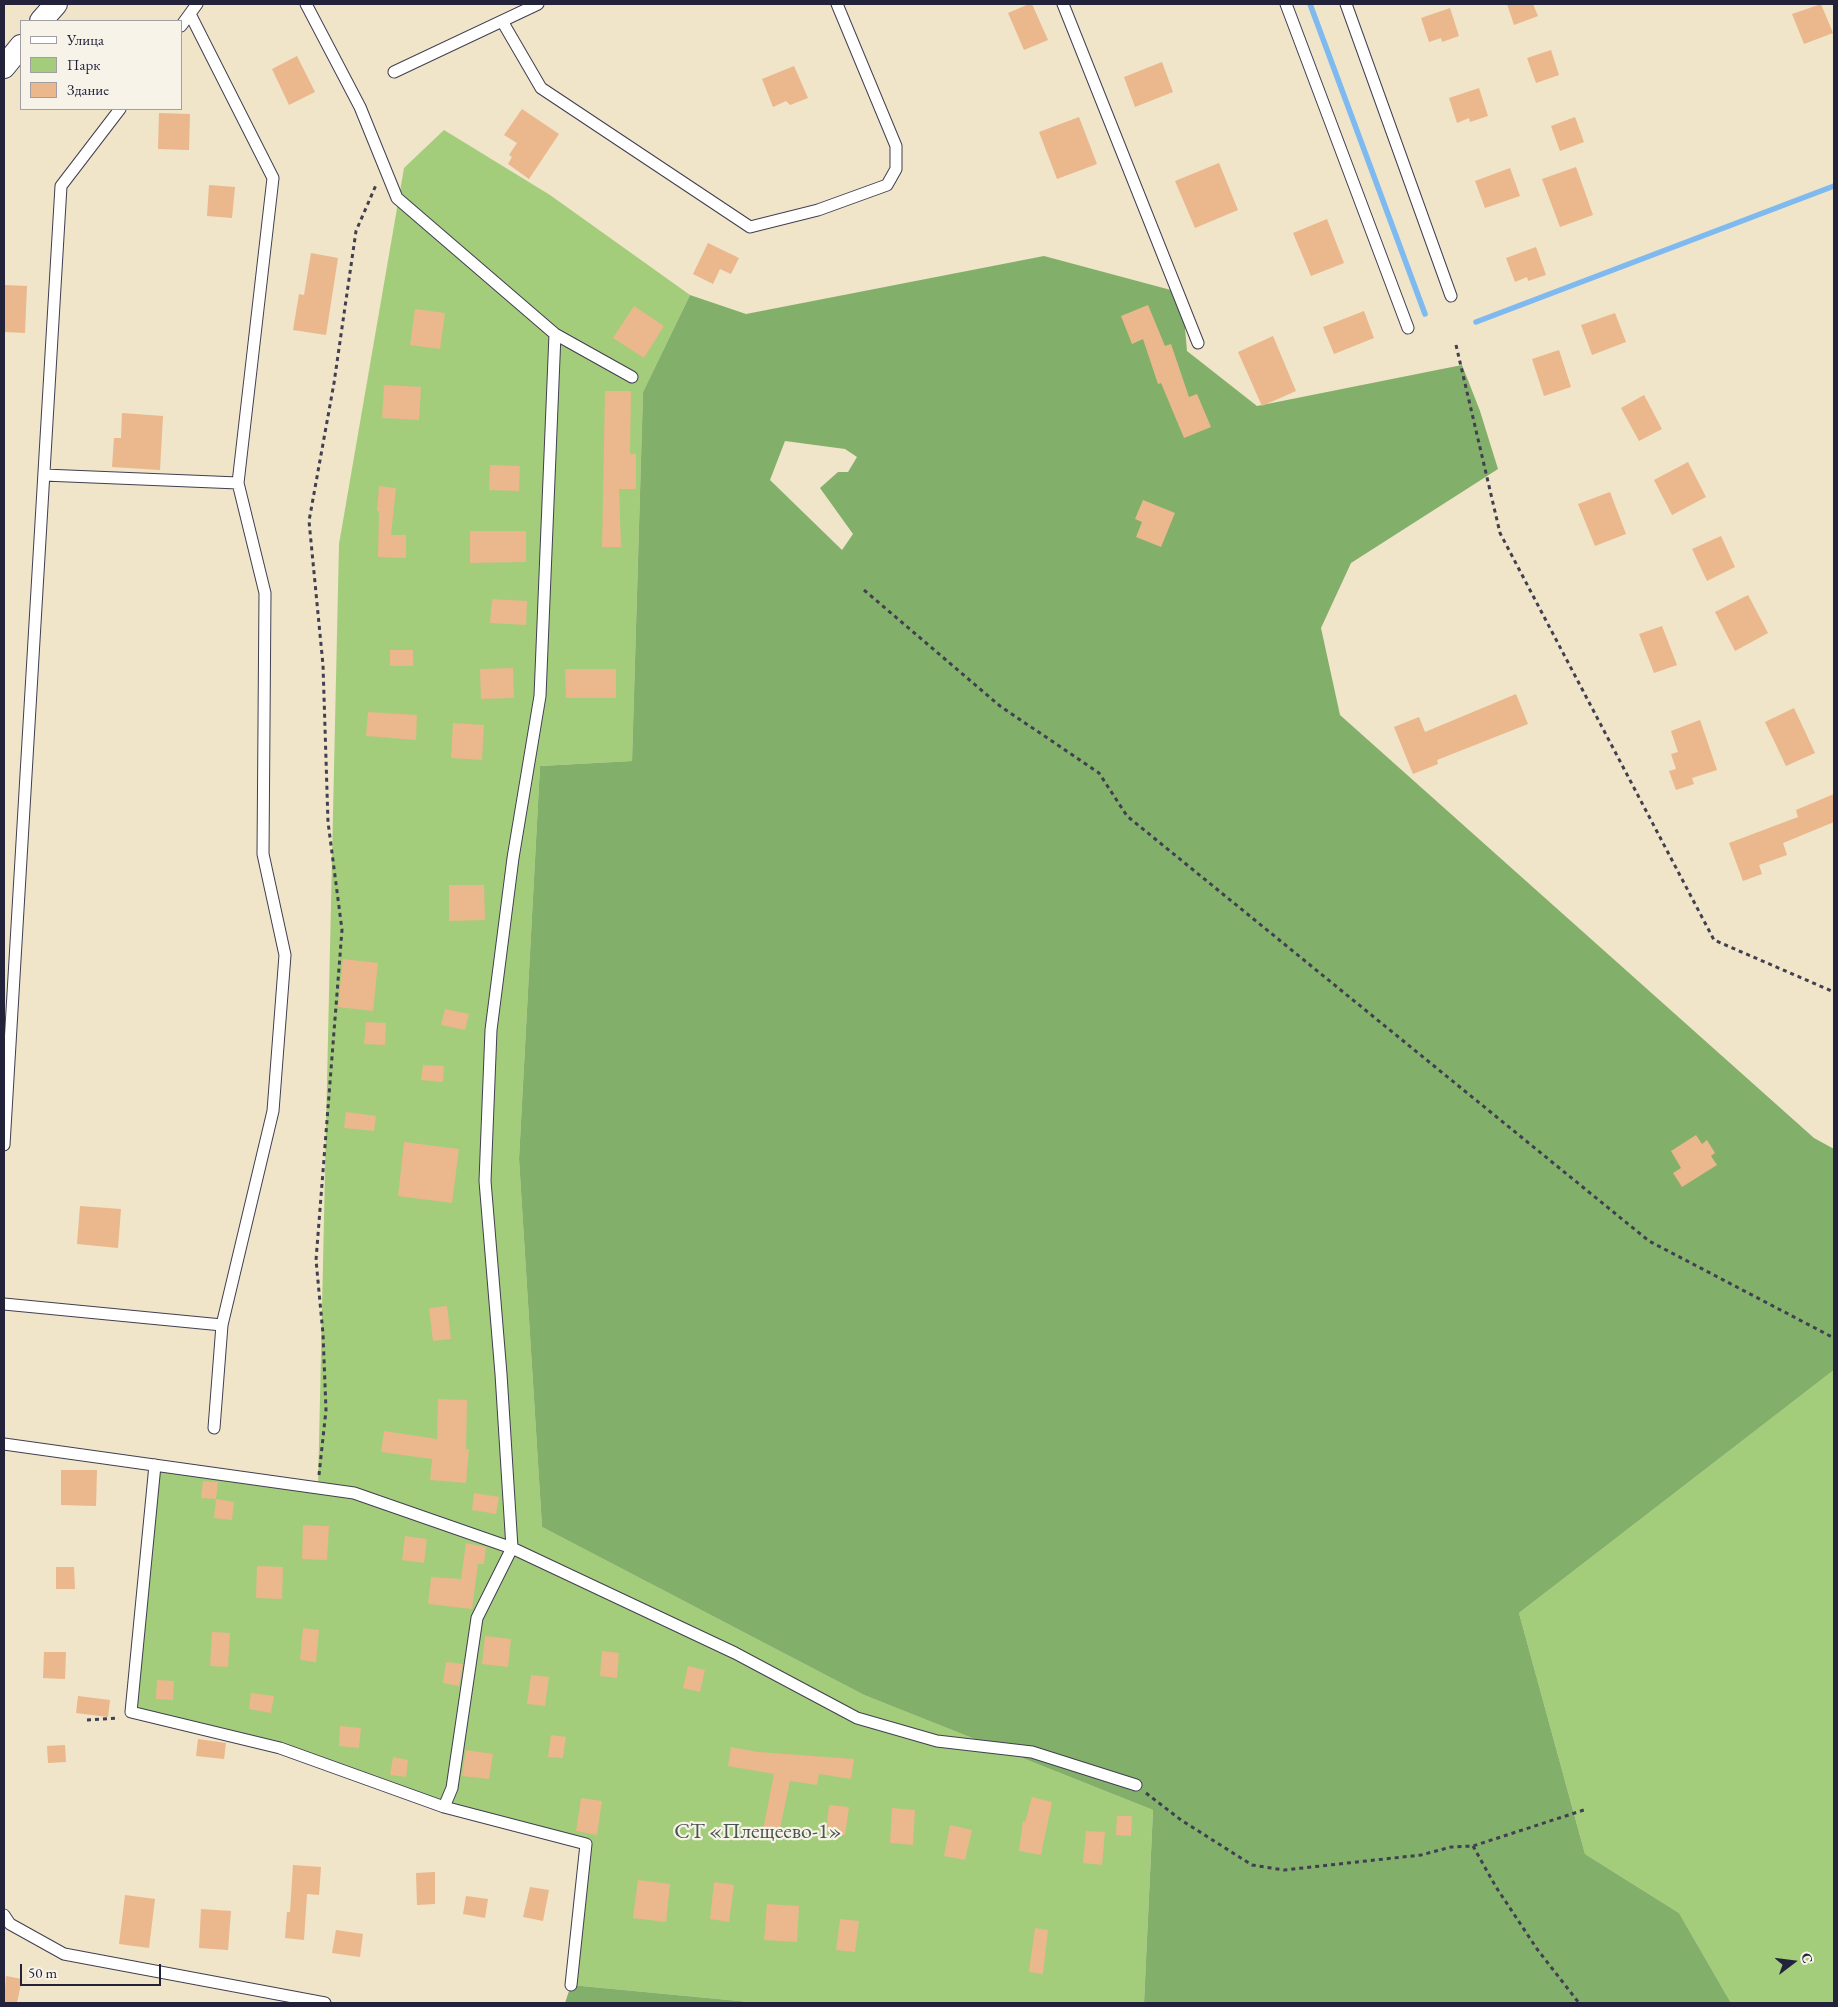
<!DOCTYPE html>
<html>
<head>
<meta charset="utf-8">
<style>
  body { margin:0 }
  #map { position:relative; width:1838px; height:2007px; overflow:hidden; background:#f0e4c9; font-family:"EB Garamond",serif }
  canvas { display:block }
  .frame { position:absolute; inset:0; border:5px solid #22223b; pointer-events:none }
  .legend { position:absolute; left:20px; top:20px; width:162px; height:90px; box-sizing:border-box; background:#f7f3e8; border:1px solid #a29fa3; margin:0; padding:6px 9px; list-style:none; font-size:15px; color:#22223b }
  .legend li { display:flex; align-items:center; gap:10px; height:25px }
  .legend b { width:25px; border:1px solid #a29fa3 }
  .north { position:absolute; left:1768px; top:1937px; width:50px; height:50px; -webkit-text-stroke:4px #f7f3e8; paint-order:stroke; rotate:75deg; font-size:14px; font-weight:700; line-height:20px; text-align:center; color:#22223b }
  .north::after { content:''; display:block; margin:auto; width:18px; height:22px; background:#22223b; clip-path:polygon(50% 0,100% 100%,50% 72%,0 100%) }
  .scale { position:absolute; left:20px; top:1964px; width:141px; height:22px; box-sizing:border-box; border:2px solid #22223b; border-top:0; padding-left:6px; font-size:15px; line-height:18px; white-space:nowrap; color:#22223b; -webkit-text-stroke:4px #f7f3e8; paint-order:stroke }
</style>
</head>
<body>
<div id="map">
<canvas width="1838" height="2007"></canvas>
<div class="frame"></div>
<ul class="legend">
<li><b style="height:6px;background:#fff"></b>Улица</li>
<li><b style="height:14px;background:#a3cd7a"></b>Парк</li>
<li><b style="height:14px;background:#ebb78d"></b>Здание</li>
</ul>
<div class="north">С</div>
<div class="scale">50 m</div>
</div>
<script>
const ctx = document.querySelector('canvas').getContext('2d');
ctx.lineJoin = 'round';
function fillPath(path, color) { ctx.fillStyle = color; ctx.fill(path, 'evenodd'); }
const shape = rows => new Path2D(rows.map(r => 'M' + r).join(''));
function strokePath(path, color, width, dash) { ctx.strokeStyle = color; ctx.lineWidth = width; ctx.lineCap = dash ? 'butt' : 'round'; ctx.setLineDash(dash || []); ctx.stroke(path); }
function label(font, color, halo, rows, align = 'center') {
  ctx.font = font + ' "EB Garamond",serif'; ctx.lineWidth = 4.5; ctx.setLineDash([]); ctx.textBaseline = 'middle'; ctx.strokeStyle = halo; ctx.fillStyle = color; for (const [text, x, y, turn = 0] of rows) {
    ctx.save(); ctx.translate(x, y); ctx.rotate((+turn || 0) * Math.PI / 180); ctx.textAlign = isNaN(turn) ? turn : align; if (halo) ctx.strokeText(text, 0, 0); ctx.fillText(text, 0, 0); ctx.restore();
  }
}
const green = shape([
  [444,130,550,195,690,295,643,392,632,761,540,766,519,1159,542,1527,864,1695,1153,1810,1144,2003,760,2003,571,1985,586,1844,444,1806,280,1748,131,1712,155,1465,318,1488,339,544,404,168],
  [1834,1370,1834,2003,1731,2003,1679,1913,1585,1854,1519,1613]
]);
const forest = shape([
  [1044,256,1182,293,1187,351,1257,406,1462,365,1480,411,1498,469,1351,563,1321,628,1340,715,1814,1138,1834,1149,1834,1370,1519,1613,1585,1854,1679,1913,1731,2003,1144,2003,1153,1810,864,1695,542,1527,519,1159,540,766,632,761,643,392,690,295,746,314],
  [785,441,845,449,857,457,848,472,838,472,820,488,853,534,842,550,770,480],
  [571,1985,760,2003,565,2003]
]);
const stream = shape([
  [1310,4,1425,314],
  [1476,322,1834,186]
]);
const building = shape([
  [1029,4,1032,4,1048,40,1024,50,1008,13],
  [1507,4,1533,4,1538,16,1514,25],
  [1821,4,1833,33,1804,44,1792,14],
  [1450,8,1459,36,1442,42,1441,38,1429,42,1421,18],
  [1551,50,1559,75,1536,83,1527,58],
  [297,56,315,92,289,105,272,69],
  [1162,62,1173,92,1135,107,1124,77],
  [794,66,808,98,790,105,786,101,773,107,762,79],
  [1479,88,1488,116,1470,122,1469,118,1457,123,1449,98],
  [522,109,559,134,529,179,508,164,512,157,509,155,517,143,504,135],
  [159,113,190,114,189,150,158,149],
  [1079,117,1097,164,1057,179,1039,132],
  [1575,117,1584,142,1560,151,1551,126],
  [1219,163,1238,210,1195,228,1175,181],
  [1576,167,1593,215,1560,227,1542,179],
  [1510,168,1520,196,1485,208,1475,181],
  [209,185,235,187,232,218,207,216],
  [1327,219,1344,263,1311,276,1293,233],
  [708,243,739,258,731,274,720,269,713,284,693,274],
  [1536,247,1546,275,1528,281,1527,277,1515,282,1506,258],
  [311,253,338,258,326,335,293,330,299,294,304,295],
  [4,285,27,286,25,333,4,332],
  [1148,305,1165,346,1171,344,1189,397,1197,394,1211,427,1184,438,1161,383,1158,384,1143,339,1132,344,1121,316],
  [634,306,664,326,644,358,613,338],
  [415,309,445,313,440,349,410,345],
  [1364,311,1374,338,1334,354,1323,327],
  [1615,313,1626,342,1592,355,1581,325],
  [1273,336,1296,391,1262,406,1238,352],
  [1559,350,1571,387,1544,396,1532,359],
  [384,385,421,387,419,420,382,418],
  [605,391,631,391,630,454,636,454,636,489,619,489,621,547,602,547],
  [1644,395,1662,429,1639,441,1621,408],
  [122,413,163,416,160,470,112,467,114,438,121,438],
  [1688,462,1706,497,1672,515,1654,480],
  [490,465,520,466,519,491,489,490],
  [379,486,396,488,391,535,406,535,406,558,378,557,379,511,377,511],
  [1610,492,1626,534,1595,546,1578,504],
  [1143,500,1175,513,1161,547,1136,537,1142,522,1135,519],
  [470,531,526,531,526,562,470,563],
  [1721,536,1735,567,1707,581,1692,549],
  [1748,595,1768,633,1735,651,1715,612],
  [492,599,527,601,526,625,490,623],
  [1662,626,1677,665,1654,673,1639,634],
  [390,650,413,650,413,666,390,666],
  [513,668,514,698,481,699,480,669],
  [565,669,616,669,616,698,566,698],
  [1516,694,1528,724,1437,760,1438,764,1413,774,1394,727,1419,717,1425,732],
  [1794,708,1815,753,1786,766,1765,722],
  [368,712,417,715,416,740,366,736],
  [1700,720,1717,770,1692,778,1694,784,1676,790,1669,771,1676,769,1671,754,1678,752,1671,731],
  [453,723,484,725,482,760,451,758],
  [1834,794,1834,822,1783,843,1787,855,1759,865,1762,874,1743,881,1729,843,1798,817,1796,810],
  [449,885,484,885,485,920,449,921],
  [343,959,378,963,373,1011,338,1007],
  [445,1009,469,1014,465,1030,441,1025],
  [366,1022,386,1023,385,1045,364,1044],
  [423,1065,444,1066,443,1082,421,1080],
  [346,1112,376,1116,374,1131,344,1128],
  [1696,1135,1702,1144,1707,1140,1715,1153,1711,1156,1717,1165,1682,1187,1673,1173,1681,1168,1671,1151],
  [404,1142,459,1149,452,1203,398,1196],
  [80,1206,121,1209,118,1248,77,1244],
  [447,1306,451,1339,433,1341,429,1308],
  [438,1399,467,1400,466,1449,469,1449,466,1483,430,1480,432,1459,381,1452,384,1431,437,1439],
  [61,1470,97,1470,96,1506,61,1505],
  [203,1481,218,1482,216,1499,201,1498],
  [474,1493,499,1497,496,1514,472,1510],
  [216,1499,234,1502,232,1520,214,1518],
  [303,1525,329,1526,327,1560,302,1559],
  [405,1536,427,1539,424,1563,402,1560],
  [466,1543,486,1547,484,1564,478,1564,472,1609,428,1604,431,1577,461,1579],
  [257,1566,283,1567,282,1599,256,1598],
  [56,1567,74,1567,75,1589,56,1589],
  [303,1628,319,1630,316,1662,300,1660],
  [212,1632,230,1633,228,1667,210,1666],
  [485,1636,511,1639,508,1667,482,1664],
  [602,1651,619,1653,617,1678,600,1676],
  [44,1652,66,1652,65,1679,43,1678],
  [446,1662,463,1664,459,1686,443,1683],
  [688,1666,705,1670,700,1692,683,1688],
  [531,1675,549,1677,545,1706,527,1704],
  [157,1680,174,1681,173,1700,156,1699],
  [251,1693,274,1696,271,1713,249,1709],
  [78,1696,110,1700,108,1717,76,1713],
  [340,1726,361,1728,359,1748,339,1746],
  [551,1735,566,1737,563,1758,548,1757],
  [198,1739,226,1743,224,1759,196,1756],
  [65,1745,66,1762,48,1763,47,1746],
  [731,1747,758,1752,854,1759,851,1779,819,1774,817,1785,790,1781,779,1833,763,1830,774,1774,728,1766],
  [466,1750,493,1754,489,1779,462,1776],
  [393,1757,408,1760,406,1777,390,1775],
  [1032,1797,1052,1802,1041,1855,1019,1851,1023,1821,1025,1822],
  [581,1798,602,1801,597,1835,576,1831],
  [829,1805,849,1807,845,1835,826,1832],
  [892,1808,915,1810,913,1845,890,1843],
  [1117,1816,1132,1816,1131,1836,1116,1835],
  [950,1825,972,1830,965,1860,944,1856],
  [1086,1831,1105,1832,1102,1865,1083,1863],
  [293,1865,321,1867,319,1895,307,1894,304,1940,285,1938,287,1912,290,1912],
  [435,1872,435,1904,417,1905,416,1873],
  [638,1880,670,1884,666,1922,633,1918],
  [714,1882,734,1885,729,1922,710,1919],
  [530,1887,549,1890,543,1921,523,1917],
  [125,1895,155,1899,149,1948,119,1944],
  [466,1896,488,1899,485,1918,463,1914],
  [767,1904,799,1906,797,1942,764,1940],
  [201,1909,231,1911,228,1950,199,1948],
  [840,1919,859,1921,855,1952,836,1950],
  [1035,1928,1048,1930,1043,1974,1029,1972],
  [336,1930,363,1934,360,1957,332,1953],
  [6,1976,22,1979,17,2003,4,2003]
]);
const path = shape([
  [1456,345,1500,533,1714,940,1834,992],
  [864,590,1000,706,1099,773,1127,816,1649,1241,1834,1338],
  [319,1475,326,1410,323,1334,316,1260,342,930,328,822,323,665,309,521,334,383,356,231,376,185],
  [87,1720,119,1718],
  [1146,1793,1181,1820,1252,1865,1284,1870,1421,1855,1451,1847,1473,1846,1587,1809],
  [1473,1846,1496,1887,1537,1949,1579,2003]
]);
const service = shape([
  [306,4,360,107,397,198,555,334,632,377],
  [1063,4,1198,343],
  [1286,4,1408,328],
  [1346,4,1451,296],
  [502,21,541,88,750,227,818,210,887,185,896,169,896,146,837,4],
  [181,26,197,4],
  [394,72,538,4],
  [44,475,238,483],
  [4,1145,61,186,120,109],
  [4,1304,222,1325,273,1111,285,955,263,854,265,593,238,483,273,178,190,14],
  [214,1428,222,1325],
  [4,1444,354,1493,512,1548,735,1653,857,1718,937,1741,1032,1752,1136,1785],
  [155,1465,131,1712,280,1748,444,1807,586,1844,571,1985],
  [444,1807,452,1788,477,1618,512,1548,501,1374,485,1181,491,1030,513,858,540,696,555,334],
  [4,1915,10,1924,64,1954,325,2003]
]);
const minor = shape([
  [41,21,56,4],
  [4,67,21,46]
]);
const parkNames = [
  ["СТ «Плещеево-1»",758,1832]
];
fillPath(green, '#a3cd7a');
fillPath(forest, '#82b06a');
strokePath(stream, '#7ebaf0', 5.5);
fillPath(building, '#ebb78d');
strokePath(service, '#413f50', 13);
strokePath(minor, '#413f50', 24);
strokePath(path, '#413f50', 3, [4, 4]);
strokePath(service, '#fff', 11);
strokePath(minor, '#fff', 22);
label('22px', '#49554e', '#f7f3e8', parkNames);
</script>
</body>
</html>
